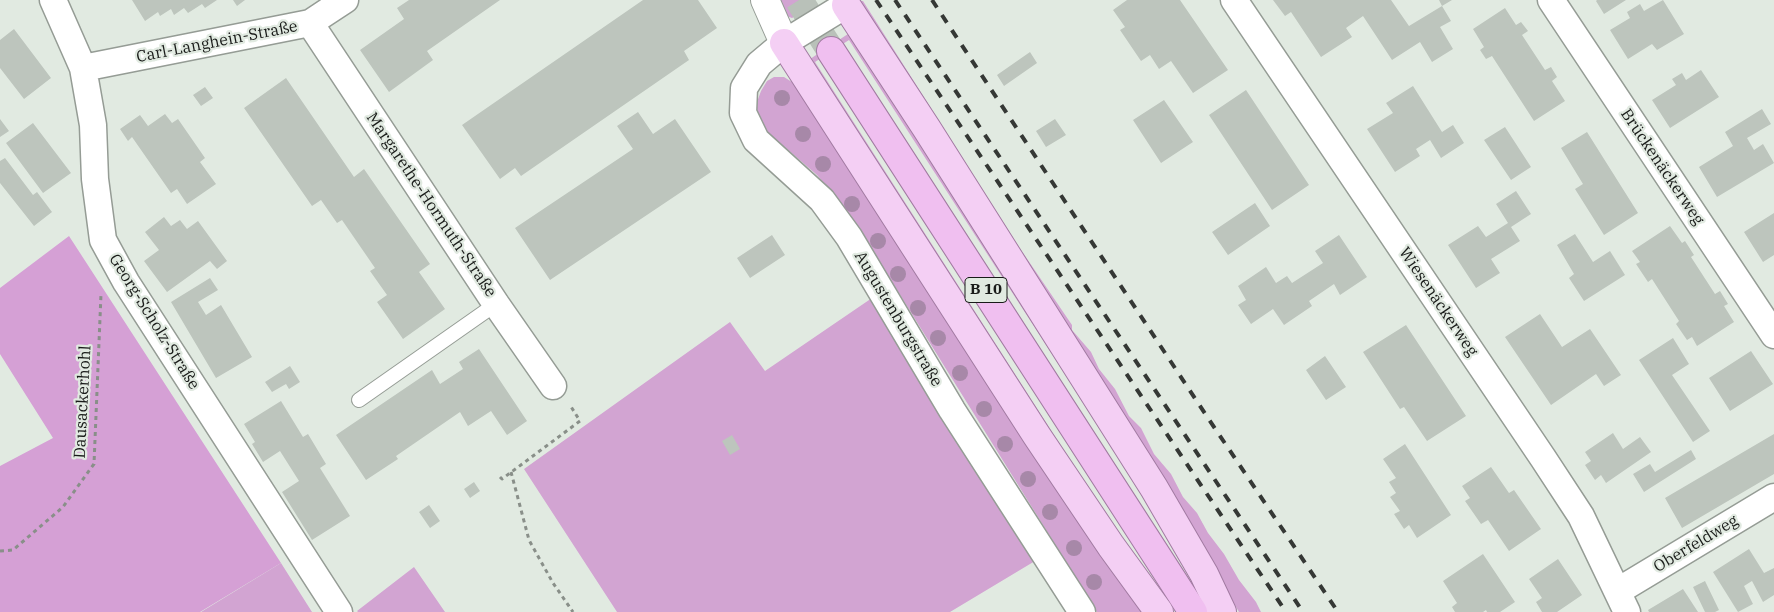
<!DOCTYPE html>
<html>
<head>
<meta charset="utf-8">
<style>
  body { margin:0 }
  canvas { display:block; background:#e1eae1 }
</style>
</head>
<body>
<canvas width="1774" height="612"></canvas>
<script>
const ctx = document.querySelector('canvas').getContext('2d');
ctx.lineJoin = 'round';
function fillPath(path, color) { ctx.fillStyle = color; ctx.fill(path, 'evenodd'); }
const shape = rows => new Path2D(rows.map(r => 'M' + r).join(''));
function strokePath(path, color, width, dash) { ctx.strokeStyle = color; ctx.lineWidth = width; ctx.lineCap = dash ? 'butt' : 'round'; ctx.setLineDash(dash || []); ctx.stroke(path); }
function label(font, color, halo, rows, align = 'center') {
  ctx.font = font + ' "IBM Plex Serif",serif'; ctx.lineWidth = 4.5; ctx.setLineDash([]); ctx.textBaseline = 'middle'; ctx.strokeStyle = halo; ctx.fillStyle = color; for (const [text, x, y, turn = 0] of rows) {
    ctx.save(); ctx.translate(x, y); ctx.rotate((+turn || 0) * Math.PI / 180); ctx.textAlign = isNaN(turn) ? turn : align; if (halo) ctx.strokeText(text, 0, 0); ctx.fillText(text, 0, 0); ctx.restore();
  }
}
const green = shape([
  [778,0,808,0,809,5,801,13,792,18,784,15],
  [853,0,863,1,1017,244,1072,325,1072,330,1091,352,1099,369,1115,389,1129,416,1141,428,1154,454,1171,474,1183,497,1197,513,1208,533,1224,554,1239,580,1256,602,1261,612,1239,612,1195,538],
  [851,32,1141,492,849,40,815,62,1122,541,807,61],
  [774,77,784,77,795,84,1144,612,1097,612,874,253,845,208,817,175,765,130,757,112,757,102,761,91,767,81],
  [872,298,1035,561,950,612,617,612,524,469,730,322,765,371],
  [281,563,312,612,201,612],
  [414,567,445,612,358,612,357,611]
]);
const forest = shape([
  [69,236,281,563,200,612,0,612,0,466,53,438,0,354,0,288]
]);
const building = shape([
  [132,0,217,0,205,8,202,4,188,13,184,8,174,15,171,9,160,16,158,12,145,21],
  [233,0,245,0,237,6],
  [409,0,500,0,427,51,433,60,389,92,360,50,404,19,397,8],
  [643,0,698,0,717,28,684,51,689,60,521,176,515,168,500,179,462,125],
  [1127,0,1180,0,1228,70,1193,93,1171,61,1159,69,1150,55,1141,61,1120,30,1125,27,1113,10],
  [1273,0,1391,0,1409,26,1442,6,1451,21,1440,27,1453,49,1432,62,1420,42,1392,60,1363,16,1346,28,1352,37,1321,57,1291,12,1285,16],
  [1439,0,1452,0,1442,6],
  [1626,0,1604,14,1596,1,1597,0],
  [1663,0,1684,34,1657,50,1652,44,1628,59,1610,30,1630,18,1627,12,1640,4,1644,11],
  [1505,8,1516,25,1521,22,1528,31,1522,35,1545,70,1551,67,1557,77,1552,81,1565,101,1534,121,1492,56,1486,59,1480,50,1484,47,1473,29],
  [14,29,51,78,24,99,0,68,0,40],
  [1030,52,1037,63,1004,86,997,75],
  [1701,70,1719,97,1670,128,1652,100,1676,85,1672,79,1682,73,1686,80],
  [286,78,354,177,364,169,430,264,419,272,445,309,403,339,377,302,387,295,370,271,375,268,342,220,337,223,321,200,312,206,244,108],
  [1413,86,1442,132,1453,125,1464,143,1441,158,1430,140,1416,149,1420,156,1395,172,1367,129,1393,113,1386,103],
  [205,87,213,98,201,106,193,95],
  [1246,90,1309,185,1272,210,1209,115],
  [1164,100,1193,142,1161,163,1133,120],
  [1762,109,1771,124,1747,138,1754,150,1763,144,1774,163,1717,197,1699,167,1733,146,1725,132],
  [638,112,653,134,675,119,711,172,550,280,515,228,633,149,617,126],
  [165,114,172,123,178,119,205,158,200,162,216,184,187,204,177,189,171,193,132,137,128,141,120,129,140,115,148,126],
  [0,119,9,131,0,137],
  [1055,119,1066,135,1046,147,1036,131],
  [33,123,71,173,43,193,6,143],
  [1505,127,1531,167,1511,180,1484,140],
  [1587,132,1638,213,1604,235,1575,189,1583,184,1561,148],
  [5,158,33,195,37,192,52,212,34,226,0,183,0,161],
  [1516,191,1531,214,1511,227,1520,241,1491,259,1500,273,1476,288,1448,245,1478,226,1486,237,1508,223,1496,204],
  [1255,203,1270,226,1228,255,1212,232],
  [1774,213,1774,255,1763,262,1744,232],
  [164,217,171,226,180,220,187,229,198,221,227,261,217,269,210,261,167,292,144,261,159,250,145,232],
  [1670,226,1682,243,1685,241,1694,255,1691,257,1715,294,1720,291,1728,304,1724,306,1734,322,1697,346,1692,337,1687,340,1676,324,1679,321,1652,279,1648,282,1636,264,1640,262,1632,251],
  [1575,234,1593,262,1610,251,1625,275,1584,301,1569,278,1574,274,1557,245],
  [772,235,785,255,750,278,737,258],
  [1339,235,1367,277,1340,295,1334,284,1309,301,1312,306,1284,325,1273,309,1251,324,1238,305,1246,300,1238,286,1266,267,1276,283,1287,276,1292,283,1323,263,1315,251],
  [210,278,218,290,198,302,206,315,221,305,252,357,216,378,171,302],
  [1540,314,1562,347,1590,329,1621,375,1604,386,1596,374,1551,405,1505,337],
  [1406,325,1466,416,1427,441,1404,407,1400,409,1363,352],
  [1673,338,1689,364,1672,375,1710,431,1693,442,1639,360],
  [479,349,527,421,507,435,491,411,468,426,460,412,396,456,398,459,366,480,336,435,432,370,440,384,463,369,459,362],
  [1751,351,1773,384,1730,411,1709,378],
  [1325,356,1346,387,1326,400,1306,370],
  [290,366,300,382,289,389,286,384,272,392,265,382],
  [281,401,303,437,308,434,326,464,320,468,350,516,312,540,282,492,299,481,280,451,263,462,252,444,255,442,244,424],
  [1613,433,1623,449,1640,437,1651,452,1606,483,1601,475,1595,480,1585,465,1591,461,1585,452],
  [1774,434,1774,474,1682,528,1665,498],
  [732,435,740,449,730,455,722,441],
  [1405,444,1451,515,1417,538,1409,525,1404,529,1394,514,1400,511,1390,497,1396,493,1389,482,1396,478,1383,459],
  [1691,450,1696,459,1644,492,1633,474,1650,464,1655,472],
  [1491,467,1509,493,1514,490,1541,529,1509,551,1488,520,1481,524,1465,501,1470,498,1462,486],
  [474,482,480,491,470,498,464,489],
  [429,505,440,521,430,528,419,512],
  [1749,549,1764,573,1774,568,1774,595,1763,602,1752,581,1744,586,1753,604,1738,612,1713,572],
  [1483,554,1515,602,1500,612,1487,612,1486,610,1483,612,1455,612,1452,607,1457,603,1443,581],
  [1558,559,1582,595,1557,612,1542,612,1536,602,1542,598,1529,579],
  [1705,581,1719,610,1715,612,1705,612,1693,587],
  [1683,589,1698,612,1649,612,1648,610]
]);
const trunkTunnel = shape([
  [799,0,831,51]
]);
const path = shape([
  [511,472,529,540,553,583,573,612],
  [500,477,502,479,580,421,570,405],
  [0,551,13,550,63,507,94,464,101,294]
]);
const service = shape([
  [359,400,496,304]
]);
const minor = shape([
  [53,0,83,68,93,125,95,179,103,240,126,282,339,612],
  [1234,0,1543,458,1581,516,1627,612],
  [1551,0,1774,335],
  [846,5,784,43,759,64,744,88,743,113,756,140,822,200,849,237,952,410,1082,612],
  [310,23,496,304,553,386],
  [83,68,310,23,345,0],
  [1618,591,1774,497]
]);
const tertiary = shape([
  [765,0,784,43]
]);
const primary = shape([
  [846,5,927,129,1154,488,1204,574,1222,612],
  [784,43,1037,436,1111,546,1159,612]
]);
const trunk = shape([
  [831,51,1193,612]
]);
const rail = shape([
  [876,0,1286,612],
  [895,0,1303,612],
  [932,0,1208,418,1338,612]
]);
const trees = [
  [782,98],
  [803,134],
  [823,164],
  [852,204],
  [878,241],
  [898,274],
  [918,308],
  [938,338],
  [960,373],
  [984,409],
  [1005,444],
  [1028,479],
  [1050,512],
  [1074,548],
  [1094,582]
];
const shields = [
  [986,290,42]
];
const shieldNames = [
  ["B 10",986,290]
];
const streetNames = [
  ["Carl-Langhein-Straße",217,42,-11],
  ["Brückenäckerweg",1662,167,56],
  ["Margarethe-Hormuth-Straße",431,205,56],
  ["Wiesenäckerweg",1438,302,56],
  ["Augustenburgstraße",898,319,59],
  ["Georg-Scholz-Straße",154,322,58],
  ["Dausackerhohl",83,402,-87],
  ["Oberfeldweg",1696,544,-31]
];
fillPath(green, '#d2a4d2');
fillPath(forest, '#d5a0d5');
fillPath(building, '#bdc5bd');
strokePath(trunkTunnel, '#b9c1b9', 28, [28, 14]);
strokePath(service, '#959c95', 16);
strokePath(minor, '#959c95', 29);
strokePath(tertiary, '#959c95', 30);
strokePath(primary, '#a27ba2', 30);
strokePath(trunk, '#a27ba2', 30);
strokePath(path, '#898f89', 3, [4, 4]);
strokePath(service, '#fff', 14);
strokePath(minor, '#fff', 26);
strokePath(tertiary, '#fff', 28);
strokePath(primary, '#f4cff4', 28);
strokePath(trunk, '#f0bff0', 28);
strokePath(rail, '#353835', 4, [9, 9]);
ctx.fillStyle = '#a788a8';
for (const [x, y] of trees) { ctx.beginPath(); ctx.arc(x, y, 8, 0, 2 * Math.PI); ctx.fill(); }
for (const [x, y, w] of shields) { const box = new Path2D(); box.roundRect(x - w / 2, y - 12.5, w, 25, 4); ctx.fillStyle = '#e1eae1'; ctx.fill(box); strokePath(box, '#191b19', 1); }
label('bold 15px', '#191b19', null, shieldNames);
label('16px', '#191b19', '#e1eae1', streetNames);
</script>
</body>
</html>
